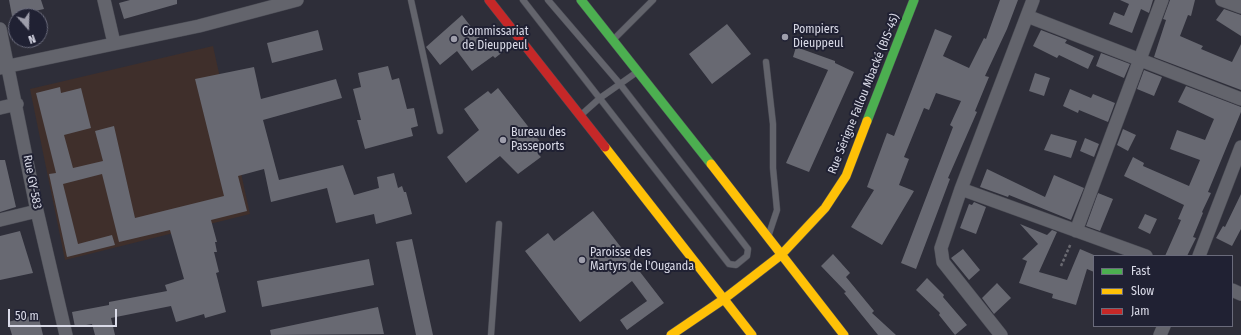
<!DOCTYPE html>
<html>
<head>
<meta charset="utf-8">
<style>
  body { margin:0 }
  #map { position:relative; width:1241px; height:335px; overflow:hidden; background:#2e2e39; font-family:"Fira Sans Condensed",sans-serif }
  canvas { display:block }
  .legend { position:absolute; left:1093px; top:255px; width:140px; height:72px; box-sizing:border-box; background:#202133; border:1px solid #6a6b7b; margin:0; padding:5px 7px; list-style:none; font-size:12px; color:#dadbe8 }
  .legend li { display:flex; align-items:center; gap:8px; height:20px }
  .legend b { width:20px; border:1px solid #6a6b7b }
  .north { position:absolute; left:8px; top:8px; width:40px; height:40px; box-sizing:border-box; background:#202133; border:1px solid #6a6b7b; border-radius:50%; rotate:160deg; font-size:11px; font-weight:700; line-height:16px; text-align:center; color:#dadbe8 }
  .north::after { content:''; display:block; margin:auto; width:14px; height:18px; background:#9e9eab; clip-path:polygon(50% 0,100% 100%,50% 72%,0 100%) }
  .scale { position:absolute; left:8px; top:309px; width:109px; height:18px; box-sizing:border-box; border:2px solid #dadbe8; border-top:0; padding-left:5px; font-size:12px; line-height:14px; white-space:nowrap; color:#dadbe8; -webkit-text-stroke:3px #202133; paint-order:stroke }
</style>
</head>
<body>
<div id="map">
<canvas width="1241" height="335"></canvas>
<ul class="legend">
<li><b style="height:5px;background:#4caf50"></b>Fast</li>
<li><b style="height:5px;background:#ffc107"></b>Slow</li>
<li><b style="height:5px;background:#c62828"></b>Jam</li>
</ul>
<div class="north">N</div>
<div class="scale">50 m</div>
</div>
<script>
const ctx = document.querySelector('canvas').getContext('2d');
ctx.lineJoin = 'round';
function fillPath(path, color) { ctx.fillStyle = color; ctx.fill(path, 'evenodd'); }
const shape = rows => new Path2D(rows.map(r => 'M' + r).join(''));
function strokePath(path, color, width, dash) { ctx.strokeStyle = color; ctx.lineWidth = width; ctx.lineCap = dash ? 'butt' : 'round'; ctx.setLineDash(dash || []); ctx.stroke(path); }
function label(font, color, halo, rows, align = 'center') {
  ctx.font = font + ' "Fira Sans Condensed",sans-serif'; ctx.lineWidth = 4; ctx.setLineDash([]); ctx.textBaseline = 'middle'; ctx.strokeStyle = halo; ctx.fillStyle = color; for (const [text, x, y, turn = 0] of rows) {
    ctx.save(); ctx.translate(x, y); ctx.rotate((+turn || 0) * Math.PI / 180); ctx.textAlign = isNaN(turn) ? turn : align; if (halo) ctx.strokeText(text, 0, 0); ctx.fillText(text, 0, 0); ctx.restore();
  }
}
const education = shape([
  [213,46,250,214,65,260,30,89]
]);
const building = shape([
  [9,0,41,0,44,9,12,16],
  [130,0,177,0,177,4,124,19,119,3],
  [1000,0,1018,0,1007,29,985,76,989,77,975,111,977,112,948,178,950,179,916,269,901,263,953,127,950,125,961,101,936,93,929,110,924,108,904,157,909,159,899,185,914,191,882,245,851,227,874,190,867,187,887,133,894,136,935,29,952,36,943,56,969,68,984,38,986,39],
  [1120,0,1153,0,1149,13,1141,9,1132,33,1109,24,1114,12,1124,16,1129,4],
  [1170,0,1195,0,1191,16,1188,15,1180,36,1203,46,1201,49,1232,62,1241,44,1241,90,1154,57,1166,20,1163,19],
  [1224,9,1241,15,1241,36,1216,20],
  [462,15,488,49,496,42,504,51,495,58,493,56,472,71,457,51,440,65,426,47],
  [727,24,751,54,712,84,689,54],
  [318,30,323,50,272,63,267,43],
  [1041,30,1067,40,1065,43,1094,56,1088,69,1059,55,1057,58,1033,46],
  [796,47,835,61,835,63,854,72,809,172,786,163,828,70,793,57],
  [1101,53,1130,64,1124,78,1096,66],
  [388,66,392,80,399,78,407,109,414,108,418,126,411,128,413,136,365,149,357,120,361,120,353,89,361,87,358,73],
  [254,67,261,99,336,79,342,98,263,120,279,180,343,165,354,195,379,188,377,177,394,173,398,188,402,186,404,192,406,192,412,214,376,224,374,214,336,223,327,188,271,202,264,169,238,176,247,211,211,220,217,242,215,242,217,252,214,252,219,272,216,273,226,312,205,318,204,314,176,322,171,306,111,318,115,335,95,335,92,324,75,327,72,312,109,305,109,302,167,291,165,285,184,279,170,230,119,242,102,174,63,184,78,244,112,235,115,245,67,257,49,174,56,173,36,93,60,87,61,93,81,88,91,128,64,135,73,168,103,161,95,131,114,126,135,218,224,196,195,79],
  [1144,70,1162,77,1154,96,1137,89],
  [1035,73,1050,78,1044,96,1029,91],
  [1186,86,1241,107,1241,112,1208,192,1211,193,1202,212,1203,213,1193,237,1196,238,1187,256,1165,256,1181,220,1178,219,1184,205,1124,176,1133,157,1144,163,1143,166,1189,186,1200,160,1170,149,1177,130,1205,140,1214,119,1178,102],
  [498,88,545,148,538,154,541,157,518,174,500,156,466,183,447,157,479,130,464,109,488,91,491,94],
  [1070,89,1091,98,1093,94,1115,103,1108,122,1079,110,1078,113,1063,106],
  [1123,129,1136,135,1128,151,1117,145],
  [1051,134,1077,141,1071,158,1044,150],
  [1085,138,1099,144,1094,157,1080,151],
  [0,160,5,160,16,207,0,212],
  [987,169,1045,197,1054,175,1084,188,1071,220,1009,195,1008,197,980,187],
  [1098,193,1113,199,1100,231,1086,226],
  [1241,194,1241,229,1232,246,1216,238,1223,226,1225,227],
  [974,202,986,207,976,234,960,228,969,204,972,205],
  [593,211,664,303,627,330,620,320,647,301,632,281,580,322,525,251,548,233,554,241],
  [1145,214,1157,219,1150,234,1138,228],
  [1020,224,1047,235,1052,230,1057,232,1039,272,1067,280,1080,249,1094,255,1094,272,1087,269,1076,305,1052,298,1053,294,1019,283,1027,261,1022,259,1038,244],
  [20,231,33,273,0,280,0,236],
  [412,239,433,335,416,335,396,242],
  [963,249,980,270,969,280,951,258],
  [833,254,850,273,846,277,874,311,872,313,896,335,878,335,844,293,846,292,821,266],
  [369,259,374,285,262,307,257,281],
  [927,278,944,295,943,297,967,325,955,335,939,315,940,313,916,290],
  [997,283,1011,298,994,314,982,298],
  [378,307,384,334,271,335,270,330],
  [38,314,43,335,12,335,8,322]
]);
const path = shape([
  [1061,266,1071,243]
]);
const lane = shape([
  [411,0,440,131],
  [523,0,729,264,736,265,747,256,748,249,620,84,548,0],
  [614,39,653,0],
  [766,62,773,124,773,168,777,210,769,234],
  [581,115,600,98,637,72],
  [491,335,499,224]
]);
const street = shape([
  [104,0,114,43],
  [1222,0,1241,7],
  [1027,16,1241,99],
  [0,29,37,211,66,335],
  [0,68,199,26,297,0],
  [0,108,17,104],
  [961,189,1146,256],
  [0,220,37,211],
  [1076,231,1162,0],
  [1199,256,1241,147],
  [1232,290,1241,294],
  [1001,335,943,262,941,248,961,189,1033,0],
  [1160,335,1164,326]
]);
const fast = shape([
  [581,0,711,164],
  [867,121,914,0]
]);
const slow = shape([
  [605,147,752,335],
  [711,164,844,335],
  [671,335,724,299,781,255,825,208,846,176,867,121]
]);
const jam = shape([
  [489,0,605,147]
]);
const markers = [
  [785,37,4,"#9e9eab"],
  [454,39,4,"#9e9eab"],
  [503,140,4,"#9e9eab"],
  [582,260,4,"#9e9eab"]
];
const poiNames = [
  ["Pompiers",793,30],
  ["Dieuppeul",793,44],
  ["Commissariat",462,32],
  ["de Dieuppeul",462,46],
  ["Bureau des",511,133],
  ["Passeports",511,147],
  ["Paroisse des",590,253],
  ["Martyrs de l'Ouganda",590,267]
];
const streetNames = [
  ["Rue Sérigne Fallou Mbacké (BIS-45)",864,94,-68],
  ["Rue GY-583",32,182,79]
];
fillPath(education, '#3f2f2b');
fillPath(building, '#686972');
strokePath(lane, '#4a4b54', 7);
strokePath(street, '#4a4b54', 14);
strokePath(fast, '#4a4b54', 10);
strokePath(slow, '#4a4b54', 10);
strokePath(jam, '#4a4b54', 10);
strokePath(path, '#6a6a71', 2.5, [3, 2]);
strokePath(lane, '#63646c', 6);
strokePath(street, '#63646c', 13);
strokePath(fast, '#4caf50', 9);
strokePath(slow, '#ffc107', 9);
strokePath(jam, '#c62828', 9);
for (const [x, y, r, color] of markers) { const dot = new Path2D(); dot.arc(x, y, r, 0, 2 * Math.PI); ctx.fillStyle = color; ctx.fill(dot); strokePath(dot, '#202133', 1.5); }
label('12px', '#dadbe8', '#202133', poiNames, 'left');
label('12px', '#dadbe8', '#202133', streetNames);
</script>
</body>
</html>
